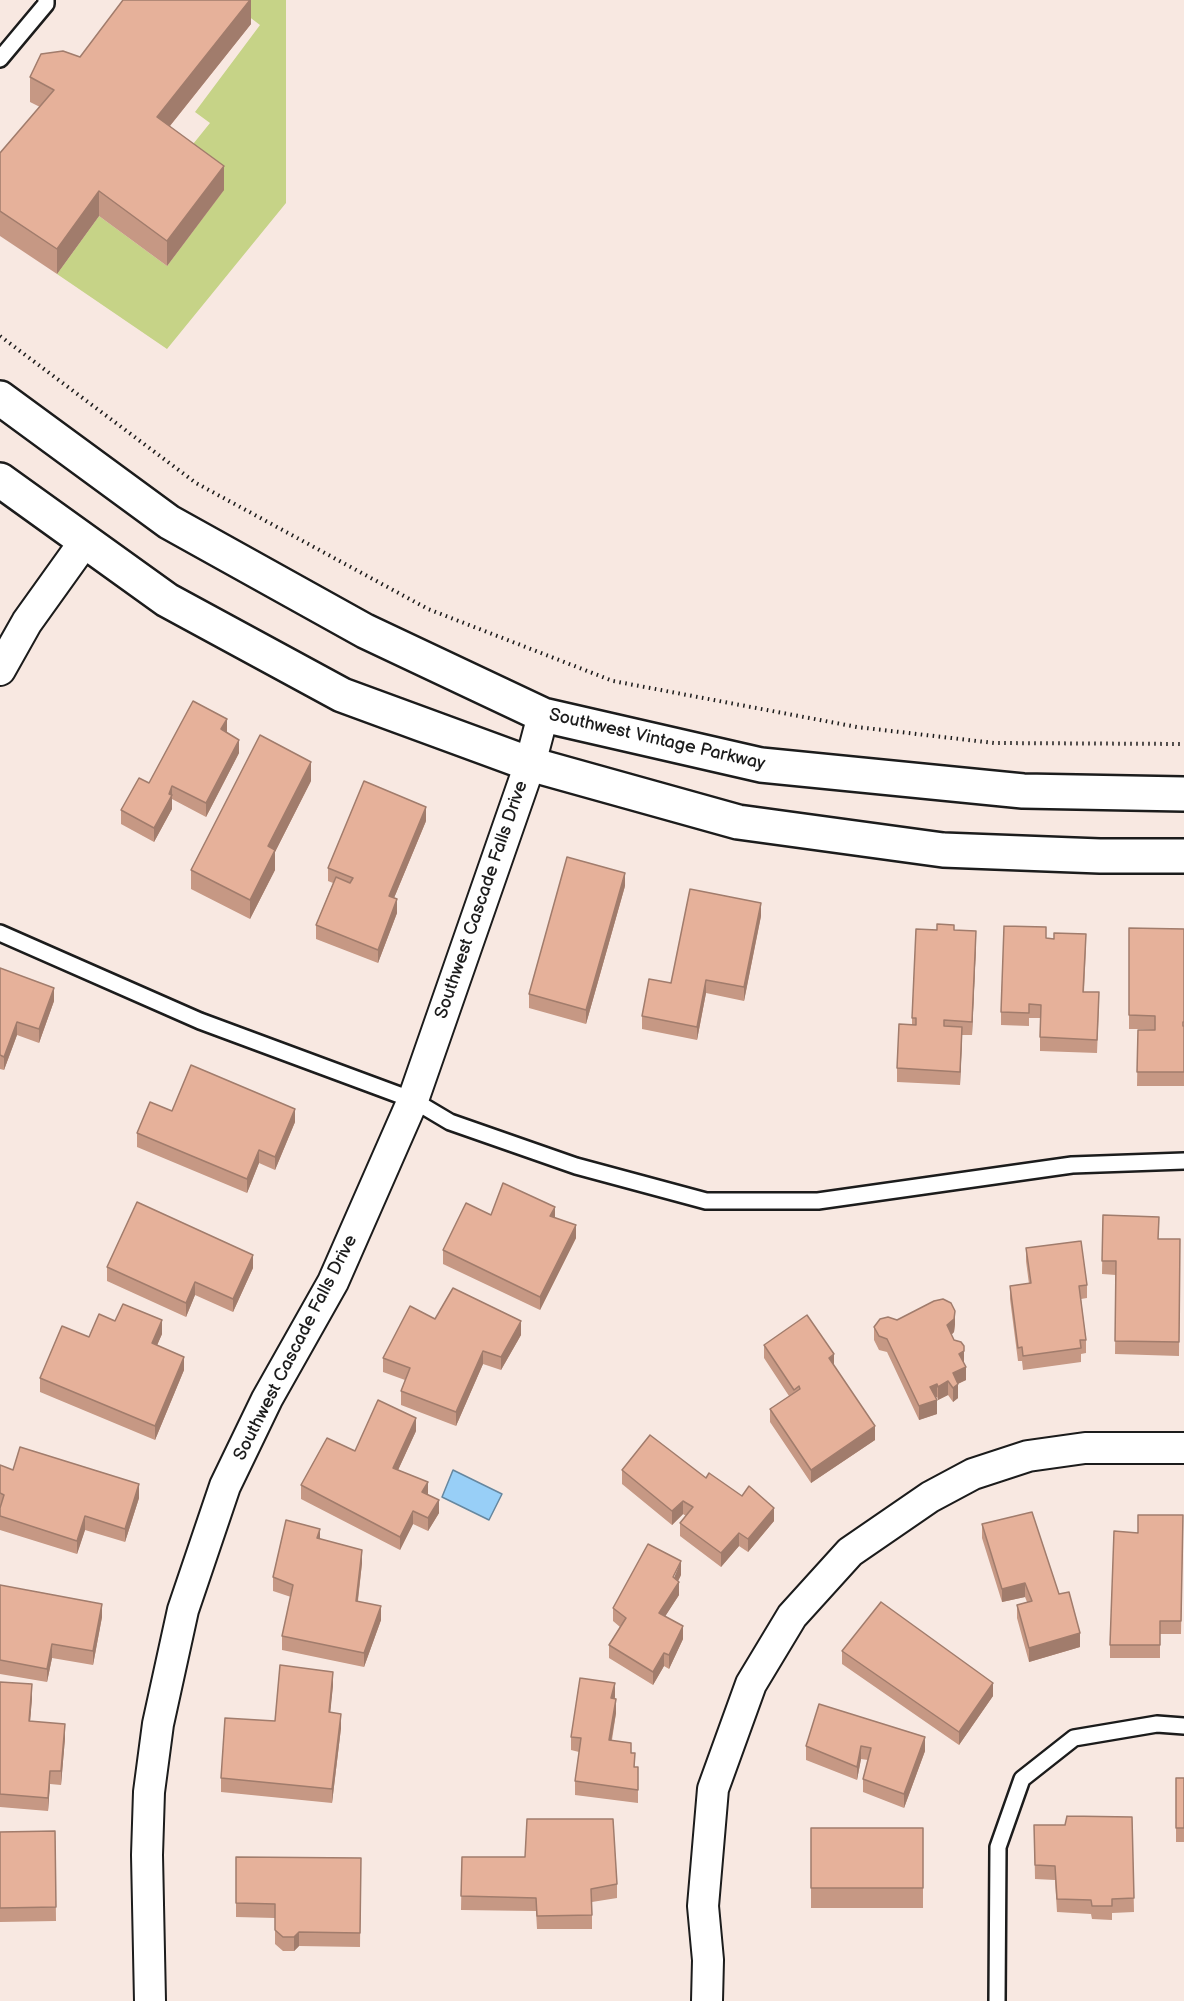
<!DOCTYPE html>
<html>
<head>
<meta charset="utf-8">
<style>
  body { margin:0 }
  canvas { display:block; background:#f8e8e1 }
</style>
</head>
<body>
<canvas width="1184" height="2001"></canvas>
<script>
const ctx = document.querySelector('canvas').getContext('2d');
ctx.lineJoin = 'round';
function fillPath(path, color) { ctx.fillStyle = color; ctx.fill(path, 'evenodd'); }
const shape = rows => new Path2D(rows.map(r => 'M' + r).join(''));
function strokePath(path, color, width, dash) { ctx.strokeStyle = color; ctx.lineWidth = width; ctx.lineCap = dash ? 'butt' : 'round'; ctx.setLineDash(dash || []); ctx.stroke(path); }
function label(font, color, halo, rows, align = 'center') {
  ctx.font = font + ' "Balsamiq Sans",sans-serif'; ctx.lineWidth = 5; ctx.setLineDash([]); ctx.textBaseline = 'middle'; ctx.strokeStyle = halo; ctx.fillStyle = color; for (const [text, x, y, turn = 0] of rows) {
    ctx.save(); ctx.translate(x, y); ctx.rotate((+turn || 0) * Math.PI / 180); ctx.textAlign = isNaN(turn) ? turn : align; if (halo) ctx.strokeText(text, 0, 0); ctx.fillText(text, 0, 0); ctx.restore();
  }
}
const green = shape([
  [227,0,286,0,286,203,167,349,57,274,99,216,167,266,223,191,181,159,210,123,195,112,260,25]
]);
const water = shape([
  [453,1470,502,1494,489,1520,442,1497,453,1470]
]);
const path = shape([
  [0,336,196,483,428,609,613,681,857,727,994,743,1184,744]
]);
const service = shape([
  [0,59,46,4,46,0],
  [0,933,200,1021,413,1100,450,1122,576,1166,706,1201,818,1201,1072,1165,1184,1161],
  [997,2001,998,1847,1022,1779,1074,1738,1157,1724,1184,1726]
]);
const minor = shape([
  [0,670,27,622,85,541],
  [150,2001,147,1855,149,1792,158,1724,183,1610,225,1486,267,1399,333,1282,413,1100,530,764,543,715],
  [707,2001,708,1960,703,1906,713,1789,751,1684,792,1616,850,1552,930,1497,973,1474,1028,1456,1085,1448,1184,1448]
]);
const tertiary = shape([
  [0,398,169,522,365,631,543,715,761,765,1023,791,1184,794],
  [0,480,167,600,342,695,530,764,738,822,943,850,1100,856,1184,856]
]);
const wall = shape([
  [251,0,251,24,170,126,224,190,167,266,99,216,57,274,0,236,0,153,40,107,30,102,30,77,80,57],
  [227,733,239,753,206,817,172,799,172,809,154,842,121,824,121,810,149,783],
  [311,781,275,852,275,870,250,919,191,889,191,870],
  [426,821,394,898,397,913,378,963,316,939,316,925,333,883,328,881,328,868],
  [625,886,586,1024,529,1008,529,994],
  [761,916,744,1001,706,993,697,1040,642,1029,642,1016,671,983],
  [1129,928,1184,929,1184,1086,1137,1086,1138,1030,1155,1029,1129,1029],
  [954,930,976,945,972,1035,962,1035,960,1085,897,1082,897,1068,912,1025,912,1018],
  [1046,938,1086,947,1084,992,1099,1005,1097,1053,1040,1051,1040,1018,1029,1018,1029,1026,1001,1025,1001,1012],
  [0,968,54,1001,39,1043,17,1035,4,1070,0,1069],
  [172,1111,295,1122,275,1170,259,1163,247,1193,137,1147,137,1133],
  [491,1215,555,1218,576,1238,540,1310,443,1264,443,1250],
  [1103,1215,1158,1239,1180,1239,1179,1356,1115,1354,1116,1275,1102,1274],
  [1026,1248,1087,1285,1087,1298,1081,1299,1086,1340,1086,1353,1081,1354,1081,1362,1023,1370,1022,1361,1018,1361,1010,1299,1010,1286,1029,1284,1026,1261],
  [107,1267,253,1268,233,1312,195,1295,186,1317,107,1281],
  [435,1319,521,1335,501,1370,483,1364,456,1426,401,1405,401,1391,405,1380,383,1372,383,1358],
  [897,1320,955,1324,954,1332,951,1335,964,1362,966,1380,958,1384,958,1398,953,1402,948,1395,938,1400,937,1397,935,1398,937,1414,919,1420,887,1352,879,1350,874,1340,874,1327],
  [115,1321,162,1334,157,1345,184,1370,155,1440,40,1392,40,1378,89,1337],
  [764,1345,834,1366,875,1440,811,1483,770,1422,770,1409,789,1396,764,1358],
  [416,1431,398,1470,428,1494,439,1513,428,1531,413,1524,400,1550,301,1499,301,1485,355,1451],
  [0,1465,13,1470,139,1498,125,1542,85,1530,77,1554,0,1530],
  [622,1470,706,1478,774,1521,748,1552,739,1546,721,1567,680,1536,680,1523,686,1516,683,1514,672,1525,622,1484],
  [1183,1515,1181,1634,1160,1634,1160,1658,1110,1658,1110,1645,1138,1533],
  [982,1524,1059,1594,1080,1647,1029,1662,1017,1618,1017,1605,1027,1602,1025,1597,1002,1602,982,1538],
  [320,1539,362,1563,358,1601,381,1620,364,1667,282,1650,282,1636,291,1597,273,1591,273,1577],
  [681,1575,678,1581,679,1595,665,1616,683,1639,669,1669,664,1666,653,1685,609,1658,609,1645,620,1627,613,1621,613,1608],
  [0,1585,102,1617,93,1665,52,1658,47,1682,0,1674],
  [842,1651,993,1696,959,1745,842,1664],
  [0,1682,32,1698,30,1721,65,1738,61,1785,50,1784,48,1811,0,1807],
  [333,1685,330,1712,341,1728,332,1803,221,1792,221,1778,275,1721],
  [615,1697,616,1713,612,1740,631,1753,635,1767,638,1767,638,1803,575,1795,575,1781,579,1752,571,1750,571,1737],
  [819,1704,925,1751,904,1808,863,1792,863,1779,868,1760,861,1759,857,1780,806,1760,806,1746],
  [1176,1778,1184,1778,1184,1842,1176,1842],
  [1132,1817,1134,1912,1112,1913,1112,1920,1092,1919,1091,1914,1057,1912,1055,1880,1035,1879,1034,1825,1065,1825],
  [811,1828,923,1828,923,1908,811,1908],
  [55,1831,56,1921,0,1922,0,1832],
  [236,1857,361,1858,360,1947,299,1946,294,1951,283,1951,275,1944,275,1918,236,1917],
  [462,1857,617,1884,617,1898,592,1902,592,1929,537,1929,536,1911,461,1910]
]);
const shadedWall = shape([
  [250,0,251,0,251,24,157,142,157,117],
  [224,166,224,190,167,266,167,241],
  [99,191,99,216,57,274,57,249],
  [227,719,227,732,221,743,221,729],
  [239,740,239,753,206,817,206,803],
  [311,762,311,781,275,852,275,870,250,919,250,900,268,846],
  [172,786,172,809,154,842,154,828],
  [426,807,426,821,389,910,389,896],
  [625,873,625,886,586,1024,586,1010],
  [397,899,397,913,378,963,378,950],
  [761,903,761,916,744,1001,744,987],
  [976,931,976,945,972,1035,972,1022],
  [706,980,706,993,697,1040,697,1027],
  [54,988,54,1001,39,1043,39,1029],
  [17,1022,17,1035,4,1070,4,1057],
  [962,1027,962,1041,960,1085,960,1072],
  [295,1109,295,1122,275,1170,275,1157],
  [259,1150,259,1163,247,1193,247,1179],
  [555,1207,555,1220,550,1216],
  [576,1225,576,1238,540,1310,540,1297],
  [253,1255,253,1268,233,1312,233,1299],
  [195,1282,195,1295,186,1317,186,1303],
  [955,1311,955,1324,954,1332,947,1339,947,1325],
  [162,1320,162,1334,152,1357,152,1343],
  [521,1321,521,1335,501,1370,501,1357],
  [964,1346,964,1365,959,1354],
  [483,1351,483,1364,456,1426,456,1412],
  [834,1354,834,1368,829,1358],
  [184,1357,184,1370,155,1440,155,1426],
  [966,1367,966,1380,953,1386,953,1373],
  [948,1381,948,1395,938,1400,938,1387],
  [937,1384,937,1397,930,1400,930,1387],
  [958,1384,958,1398,953,1402,953,1388],
  [937,1400,937,1414,919,1420,919,1406],
  [416,1418,416,1431,393,1481,393,1468],
  [875,1426,875,1440,811,1483,811,1470],
  [428,1482,428,1495,422,1492],
  [139,1484,139,1498,125,1542,125,1529],
  [439,1500,439,1513,428,1531,428,1518],
  [683,1501,683,1514,672,1525,672,1511],
  [774,1508,774,1521,748,1552,748,1539],
  [413,1511,413,1524,400,1550,400,1537],
  [85,1516,85,1530,77,1554,77,1541],
  [320,1529,320,1542,317,1538],
  [739,1533,739,1546,721,1567,721,1553],
  [362,1550,362,1563,356,1615,356,1601],
  [681,1561,681,1575,674,1589,679,1582,679,1595,659,1626,659,1613],
  [1025,1583,1025,1597,1002,1602,1002,1589],
  [102,1604,102,1617,93,1665,93,1651],
  [381,1606,381,1620,364,1667,364,1653],
  [683,1626,683,1639,669,1669,669,1655],
  [1080,1633,1080,1647,1029,1662,1029,1648],
  [52,1644,52,1658,47,1682,47,1669],
  [664,1653,664,1666,653,1685,653,1672],
  [333,1672,333,1685,329,1726,329,1712],
  [615,1683,615,1697,611,1711,611,1698],
  [993,1683,993,1696,959,1745,959,1732],
  [32,1684,32,1698,29,1735,29,1721],
  [616,1699,616,1713,609,1753,609,1740],
  [341,1714,341,1728,332,1803,332,1789],
  [65,1724,65,1738,61,1785,61,1771],
  [925,1737,925,1751,904,1808,904,1794],
  [861,1746,861,1759,857,1780,857,1767],
  [50,1771,50,1784,48,1811,48,1798],
  [299,1932,299,1946,294,1951,294,1937]
]);
const building = shape([
  [123,0,250,0,157,117,224,166,167,241,99,191,57,249,0,211,0,153,54,90,30,77,41,54,63,51,80,57,123,0],
  [193,701,227,719,221,729,239,740,206,803,172,786,169,794,172,795,154,828,121,810,139,778,149,783,193,701],
  [260,735,311,762,268,846,275,850,250,900,191,870,260,735],
  [364,781,426,807,389,896,397,899,378,950,316,925,336,877,350,883,353,878,328,868,364,781],
  [567,857,625,873,586,1010,529,994,567,857],
  [690,889,761,903,744,987,706,980,697,1027,642,1016,649,979,671,983,690,889],
  [937,924,954,925,954,930,976,931,972,1022,944,1020,944,1026,962,1027,960,1072,897,1068,899,1024,916,1025,916,1018,912,1018,916,929,937,930,937,924],
  [1004,926,1046,927,1046,938,1054,939,1054,933,1086,934,1083,992,1099,992,1097,1040,1040,1037,1041,1005,1029,1004,1029,1013,1001,1012,1004,926],
  [1129,928,1184,929,1184,1022,1183,1022,1183,1026,1184,1026,1184,1072,1137,1072,1138,1030,1155,1030,1155,1016,1129,1015,1129,928],
  [0,968,54,988,39,1029,17,1022,4,1057,0,1055,0,968],
  [191,1065,295,1109,275,1157,259,1150,247,1179,137,1133,150,1102,172,1111,191,1065],
  [503,1183,555,1207,550,1216,576,1225,540,1297,443,1250,466,1203,491,1215,503,1183],
  [137,1202,253,1255,233,1299,195,1282,186,1303,107,1267,137,1202],
  [1103,1215,1159,1217,1158,1239,1180,1239,1179,1342,1115,1341,1116,1261,1102,1261,1103,1215],
  [1081,1241,1087,1285,1079,1286,1086,1340,1080,1340,1081,1348,1023,1356,1022,1347,1018,1348,1010,1286,1031,1283,1026,1248,1081,1241],
  [453,1288,521,1321,501,1357,483,1351,456,1412,401,1391,410,1368,383,1358,410,1306,435,1319,453,1288],
  [943,1299,951,1303,955,1311,954,1319,947,1325,954,1340,961,1342,964,1346,964,1351,959,1354,966,1367,953,1373,958,1384,953,1388,948,1381,938,1387,937,1384,930,1387,937,1400,919,1406,887,1339,879,1336,874,1327,880,1319,888,1317,897,1320,934,1301,943,1299],
  [123,1304,162,1320,152,1343,184,1357,155,1426,40,1378,62,1326,89,1337,99,1314,115,1321,123,1304],
  [807,1315,834,1354,829,1358,875,1426,811,1470,770,1409,800,1389,799,1386,794,1390,764,1345,807,1315],
  [378,1400,416,1418,393,1468,428,1482,422,1492,439,1500,428,1518,413,1511,400,1537,301,1485,327,1438,355,1451,378,1400],
  [650,1435,706,1478,709,1473,742,1496,749,1486,774,1508,748,1539,739,1533,721,1553,680,1523,693,1507,683,1501,672,1511,622,1470,650,1435],
  [20,1447,139,1484,125,1529,85,1516,77,1541,0,1516,0,1508,4,1495,0,1493,0,1465,13,1470,20,1447],
  [1032,1512,1059,1594,1069,1592,1080,1633,1029,1648,1017,1605,1032,1601,1025,1583,1002,1589,982,1524,1032,1512],
  [1138,1515,1183,1515,1181,1621,1160,1621,1160,1645,1110,1645,1114,1531,1138,1533,1138,1515],
  [286,1520,320,1529,317,1538,362,1550,356,1601,381,1606,364,1653,282,1636,293,1585,273,1577,286,1520],
  [648,1544,681,1561,673,1577,679,1582,659,1613,683,1626,669,1655,664,1653,653,1672,609,1645,626,1618,613,1608,648,1544],
  [0,1585,102,1604,93,1651,52,1644,47,1669,0,1660,0,1585],
  [881,1602,993,1683,959,1732,842,1651,881,1602],
  [280,1665,333,1672,329,1712,341,1714,332,1789,221,1778,225,1718,275,1721,280,1665],
  [580,1678,615,1683,611,1698,616,1699,609,1740,631,1743,631,1753,635,1753,634,1767,638,1767,638,1790,575,1781,581,1738,571,1737,580,1678],
  [0,1682,32,1684,29,1721,65,1724,61,1771,50,1771,48,1798,0,1794,0,1682],
  [819,1704,925,1737,904,1794,863,1779,871,1748,861,1746,857,1767,806,1746,819,1704],
  [1176,1778,1184,1778,1184,1828,1176,1828,1176,1778],
  [1067,1816,1132,1817,1134,1898,1112,1899,1112,1906,1092,1906,1091,1900,1057,1899,1055,1866,1035,1865,1034,1825,1065,1825,1067,1816],
  [527,1819,613,1819,617,1884,591,1889,592,1915,537,1916,536,1898,461,1896,462,1857,525,1857,527,1819],
  [811,1828,923,1828,923,1888,811,1888,811,1828],
  [55,1831,56,1907,0,1908,0,1832,55,1831],
  [236,1857,361,1858,360,1933,299,1932,294,1937,283,1937,275,1930,275,1904,236,1903,236,1857]
]);
const streetNames = [
  ["Southwest Vintage Parkway",657,740,13],
  ["Southwest Cascade Falls Drive",482,900,-71],
  ["Southwest Cascade Falls Drive",296,1348,-63]
];
fillPath(green, '#c6d387');
fillPath(water, '#98cff7');
strokePath(water, '#66879f', 1.5);
strokePath(service, '#1c1c1c', 20);
strokePath(minor, '#1c1c1c', 34);
strokePath(tertiary, '#1c1c1c', 38);
strokePath(path, '#1c1c1c', 4, [1.5, 4.5]);
strokePath(service, '#fff', 15);
strokePath(minor, '#fff', 30);
strokePath(tertiary, '#fff', 33);
fillPath(wall, '#c69884');
fillPath(shadedWall, '#a17c6c');
fillPath(building, '#e6b19a');
strokePath(building, '#a17c6c', 1.5);
label('18px', '#1c1c1c', '#fff', streetNames);
</script>
</body>
</html>
